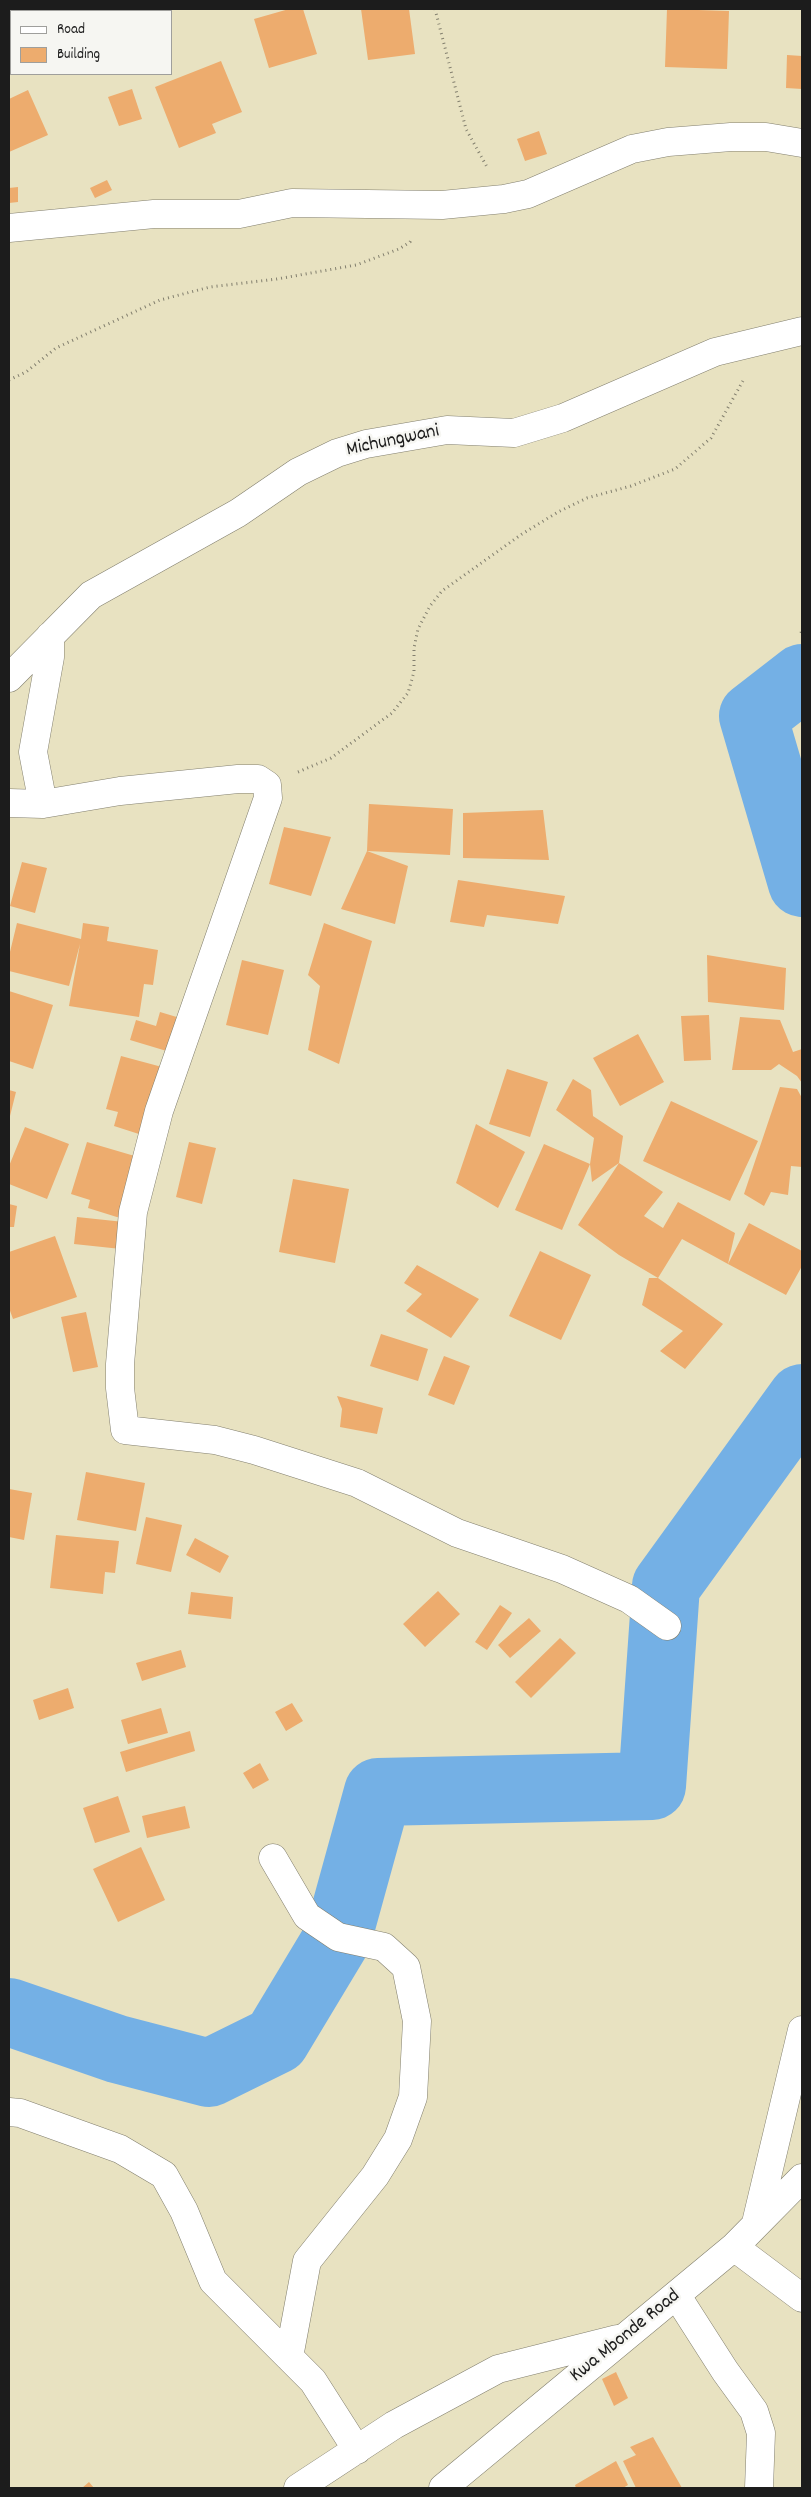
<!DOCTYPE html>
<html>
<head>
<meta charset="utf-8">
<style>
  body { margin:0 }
  #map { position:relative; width:811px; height:2497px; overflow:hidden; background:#e8e2c1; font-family:Dekko,sans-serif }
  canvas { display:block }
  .frame { position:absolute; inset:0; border:10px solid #1c1c1c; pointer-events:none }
  .legend { position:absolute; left:10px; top:10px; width:162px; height:65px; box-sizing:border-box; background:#f6f6f2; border:1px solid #9f9f9c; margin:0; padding:6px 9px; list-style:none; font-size:15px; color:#1c1c1c }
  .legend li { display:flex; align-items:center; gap:10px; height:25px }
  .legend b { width:25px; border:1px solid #9f9f9c }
</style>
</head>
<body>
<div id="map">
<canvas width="811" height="2497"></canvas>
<div class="frame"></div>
<ul class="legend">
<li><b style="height:6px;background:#fff"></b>Road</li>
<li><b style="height:14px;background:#edac6e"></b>Building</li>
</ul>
</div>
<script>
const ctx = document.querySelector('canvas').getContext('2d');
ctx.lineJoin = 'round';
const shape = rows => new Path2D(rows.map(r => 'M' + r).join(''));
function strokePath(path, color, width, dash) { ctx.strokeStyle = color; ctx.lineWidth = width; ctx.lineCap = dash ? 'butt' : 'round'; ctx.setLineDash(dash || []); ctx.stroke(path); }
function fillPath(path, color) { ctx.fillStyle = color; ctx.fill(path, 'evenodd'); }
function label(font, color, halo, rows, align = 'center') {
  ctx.font = font + ' Dekko,sans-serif'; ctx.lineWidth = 5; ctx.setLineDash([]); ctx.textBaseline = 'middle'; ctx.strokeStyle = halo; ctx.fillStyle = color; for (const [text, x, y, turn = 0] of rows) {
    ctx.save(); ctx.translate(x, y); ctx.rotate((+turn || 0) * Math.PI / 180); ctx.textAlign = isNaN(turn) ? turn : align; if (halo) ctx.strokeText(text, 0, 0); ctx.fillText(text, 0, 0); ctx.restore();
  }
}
const river = shape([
  [802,678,753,716,802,883],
  [9,2012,117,2049,209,2073,276,2040,338,1937,378,1792,652,1786,666,1586,802,1398]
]);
const building = shape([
  [88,9,115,9,116,11,83,11],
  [289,9,303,9,317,54,269,68,254,19],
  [361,9,409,9,415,54,368,60],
  [667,9,729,11,727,69,665,67],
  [787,55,802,56,802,89,786,88],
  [221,61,242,112,212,124,216,133,179,148,155,87],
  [132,89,142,119,119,126,108,97],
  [28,90,48,135,9,152,9,99],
  [539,131,547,154,525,161,517,139],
  [107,180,112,190,95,198,90,188],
  [18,187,18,202,9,203,9,188],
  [369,804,453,809,450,855,367,851],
  [543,810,549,860,463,858,463,813],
  [284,827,331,837,311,896,269,884],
  [367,851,408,866,395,924,341,909],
  [22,862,47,868,35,913,10,906],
  [458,880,565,896,558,924,487,915,484,927,450,922],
  [17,923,81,939,83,923,109,927,107,941,158,950,153,985,144,984,139,1017,69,1006,80,944,69,986,9,971,9,956],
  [324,923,372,941,339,1064,308,1050,320,986,308,975],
  [707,955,786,968,784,1010,708,1002],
  [242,960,284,970,268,1035,226,1025],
  [9,991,53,1005,33,1069,9,1061],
  [160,1012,180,1018,170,1052,130,1040,136,1020,156,1026],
  [709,1015,711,1060,684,1061,681,1016],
  [740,1017,780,1020,793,1052,802,1049,802,1083,797,1076,779,1064,771,1070,732,1070],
  [638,1034,664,1082,620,1106,593,1058],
  [121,1056,162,1067,142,1135,114,1126,118,1112,106,1109],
  [507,1069,548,1082,530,1137,489,1124],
  [573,1079,591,1090,593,1116,623,1136,619,1163,592,1182,590,1164,594,1138,556,1110],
  [780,1087,797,1089,802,1098,802,1167,791,1166,788,1195,771,1192,764,1206,744,1194],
  [9,1090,16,1092,9,1120],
  [671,1101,758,1141,730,1201,643,1161],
  [476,1124,525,1152,498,1208,456,1183],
  [25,1127,69,1144,47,1199,9,1184,9,1166],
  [87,1142,138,1157,120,1218,88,1208,90,1200,71,1194],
  [189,1142,216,1148,202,1204,176,1197],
  [544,1144,590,1164,562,1230,515,1210],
  [619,1163,663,1192,644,1216,663,1228,678,1202,735,1233,728,1264,682,1239,658,1278,619,1255,578,1225],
  [293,1179,349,1189,335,1263,279,1252],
  [9,1204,17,1206,14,1227,9,1227],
  [77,1217,124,1222,121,1249,74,1244],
  [749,1223,802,1251,802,1266,786,1295,728,1264],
  [55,1236,77,1297,13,1319,9,1308,9,1252],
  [540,1251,591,1275,561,1340,509,1316],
  [417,1265,479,1299,451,1338,406,1311,422,1294,404,1283],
  [649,1278,658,1278,723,1324,685,1369,660,1351,683,1331,642,1305],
  [86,1312,98,1367,73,1372,61,1317],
  [381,1334,428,1349,418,1381,370,1366],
  [444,1356,470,1366,454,1405,428,1395],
  [337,1396,383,1408,377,1434,340,1427,342,1409],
  [86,1472,145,1483,136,1531,77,1520],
  [9,1489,32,1493,24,1540,9,1537],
  [146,1517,182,1525,171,1572,136,1564],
  [56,1535,119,1541,115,1573,105,1572,103,1594,50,1588],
  [195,1538,229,1556,220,1573,186,1555],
  [438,1591,460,1614,425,1647,403,1624],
  [191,1592,233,1597,231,1619,188,1614],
  [500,1605,512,1613,487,1650,475,1642],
  [529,1618,541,1631,510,1658,498,1645],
  [560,1638,576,1653,531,1698,515,1682],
  [181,1650,186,1667,142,1681,136,1663],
  [68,1688,74,1708,39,1720,33,1700],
  [292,1703,303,1721,286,1731,275,1712],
  [161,1708,168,1733,128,1744,121,1720],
  [190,1731,195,1751,126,1772,120,1752],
  [260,1763,269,1780,253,1789,243,1773],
  [118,1796,130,1832,95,1843,83,1808],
  [185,1806,190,1828,147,1838,142,1816],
  [141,1847,165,1900,118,1922,93,1869],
  [616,2372,628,2398,614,2406,602,2379],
  [653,2437,682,2488,636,2488,623,2461,636,2455,630,2447],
  [616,2461,628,2485,623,2488,576,2488,575,2485],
  [89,2482,94,2488,82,2488]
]);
const path = shape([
  [435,9,466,129,487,167],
  [9,380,26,372,56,348,160,300,210,287,277,279,356,265,399,249,410,242,412,238],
  [801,633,802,630],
  [298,772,331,758,392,713,408,693,414,672,414,648,418,629,430,606,442,591,522,534,558,512,587,498,631,486,675,469,711,438,744,379]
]);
const minor = shape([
  [9,228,154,214,239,214,292,203,442,205,504,199,528,194,632,149,668,142,731,137,766,137,802,143],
  [9,678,91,595,238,513,298,472,337,453,366,444,447,430,514,433,563,418,715,352,802,331],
  [9,803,43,804,120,791,238,779,258,779,267,785,268,798,159,1111,133,1212,120,1364,120,1388,125,1430,215,1440,254,1450,357,1483,457,1533,562,1569,629,1599,667,1626],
  [43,804,33,752,50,657,50,636],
  [273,1858,307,1916,338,1937,384,1947,406,1967,417,2021,413,2097,398,2139,375,2176,307,2261,289,2357],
  [9,2112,20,2113,120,2149,164,2175,184,2211,213,2281,313,2381,357,2450],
  [756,2223,802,2030],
  [734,2247,802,2298],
  [677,2296,725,2371,754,2411,761,2433,759,2488],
  [298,2488,394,2425,498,2369,617,2339],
  [443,2488,734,2247,802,2178]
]);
const streetNames = [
  ["Michungwani",393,442,-12],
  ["Kwa Mbonde Road",626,2337,-39]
];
strokePath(river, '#74b0e5', 68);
fillPath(building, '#edac6e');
strokePath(minor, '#827f6e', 29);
strokePath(path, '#827f6e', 3, [1, 4]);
strokePath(minor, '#fff', 28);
label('20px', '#1c1c1c', '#f6f6f2', streetNames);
</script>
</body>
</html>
